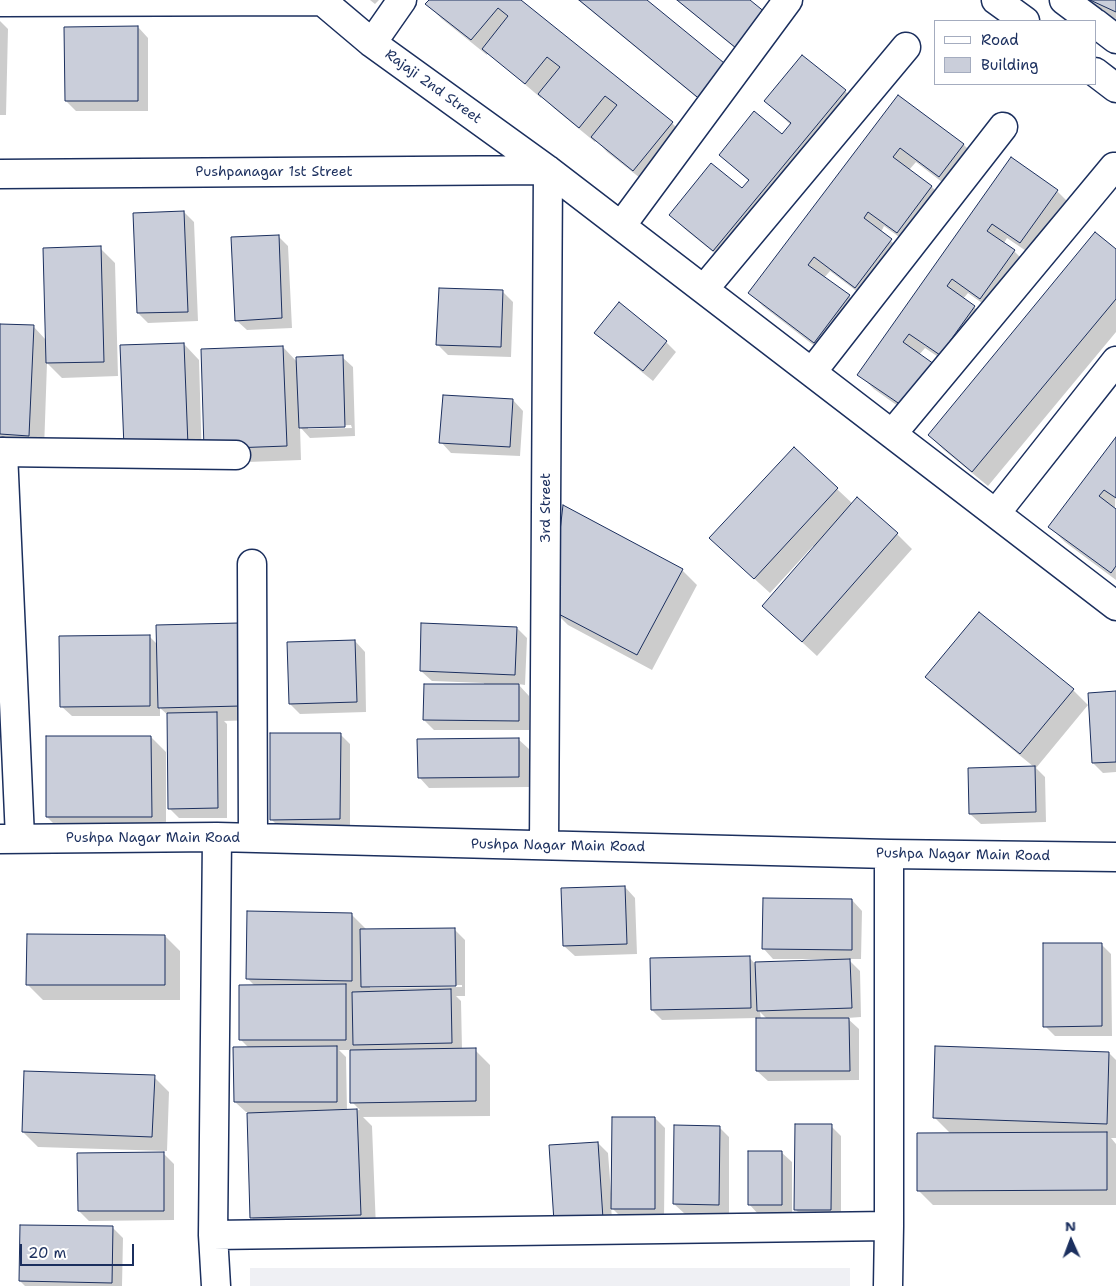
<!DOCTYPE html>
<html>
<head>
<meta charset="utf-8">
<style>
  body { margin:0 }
  #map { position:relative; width:1116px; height:1286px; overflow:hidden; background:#fff; font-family:"Shantell Sans",sans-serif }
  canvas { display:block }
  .legend { position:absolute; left:934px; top:20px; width:162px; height:65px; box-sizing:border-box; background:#fff; border:1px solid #a4acbf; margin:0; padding:6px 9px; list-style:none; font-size:15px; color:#1b2f5e }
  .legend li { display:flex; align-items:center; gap:10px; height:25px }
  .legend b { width:25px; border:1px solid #a4acbf }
  .north { position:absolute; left:1046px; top:1216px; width:50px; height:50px; -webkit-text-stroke:4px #fff; paint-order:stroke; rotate:358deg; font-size:14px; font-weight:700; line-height:20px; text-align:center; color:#1b2f5e }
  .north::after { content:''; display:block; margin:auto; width:18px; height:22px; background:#1b2f5e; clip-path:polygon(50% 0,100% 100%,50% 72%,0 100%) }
  .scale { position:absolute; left:20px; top:1244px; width:114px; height:22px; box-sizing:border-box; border:2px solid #1b2f5e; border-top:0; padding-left:6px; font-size:15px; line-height:18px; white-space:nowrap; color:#1b2f5e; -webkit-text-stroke:4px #fff; paint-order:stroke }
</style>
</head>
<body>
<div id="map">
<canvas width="1116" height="1286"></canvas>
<ul class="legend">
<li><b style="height:6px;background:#fff"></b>Road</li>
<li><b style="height:14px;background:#caceda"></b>Building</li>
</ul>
<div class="north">N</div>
<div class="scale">20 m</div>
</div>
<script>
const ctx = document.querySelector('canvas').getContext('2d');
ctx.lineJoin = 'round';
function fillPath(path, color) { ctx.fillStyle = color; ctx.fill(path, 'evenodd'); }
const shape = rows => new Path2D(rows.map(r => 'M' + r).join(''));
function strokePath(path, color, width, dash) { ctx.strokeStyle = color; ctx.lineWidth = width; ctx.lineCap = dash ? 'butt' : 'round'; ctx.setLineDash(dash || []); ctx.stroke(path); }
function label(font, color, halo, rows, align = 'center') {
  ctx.font = font + ' "Shantell Sans",sans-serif'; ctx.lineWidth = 5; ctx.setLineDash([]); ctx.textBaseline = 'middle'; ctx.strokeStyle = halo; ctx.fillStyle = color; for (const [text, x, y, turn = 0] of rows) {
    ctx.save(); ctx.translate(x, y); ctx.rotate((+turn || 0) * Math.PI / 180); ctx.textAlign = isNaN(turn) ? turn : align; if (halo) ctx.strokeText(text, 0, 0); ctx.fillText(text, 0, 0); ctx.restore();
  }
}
const built = shape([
  [250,1268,850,1268,850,1286,250,1286]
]);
const shadow = shape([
  [370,0,379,0,375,4],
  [430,0,519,0,672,123,687,138,649,185,607,152,596,140,595,142,555,109,542,96,541,98,488,53,487,55,442,19,427,4],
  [578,0,645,0,718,115],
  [677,0,748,0,747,58,680,3],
  [1075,0,1116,0,1116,19],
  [0,21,8,29,6,115,0,115],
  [138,27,148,38,148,111,76,111,66,101],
  [845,91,860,106,729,265,686,230,671,215,742,190,749,181,720,155,782,136,791,125,765,101],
  [899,97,964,145,979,160,955,192,916,162,909,170,932,187,947,202,913,247,884,226,881,232,906,255,871,302,830,271,824,278,849,296,864,311,829,357,764,307,749,293],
  [1012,159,1057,191,1072,206,1035,257,1007,238,1004,243,1014,251,1029,266,996,313,968,293,963,299,974,307,989,322,956,369,925,348,919,355,919,421,874,389,859,374],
  [184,212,194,222,198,321,148,323,138,313],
  [278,236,288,246,292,328,247,330,236,320],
  [100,248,115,263,118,376,62,378,47,363,44,450,0,448,0,325,33,326,46,340],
  [1116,250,1116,332,988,486,944,450,929,435],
  [503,292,513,302,511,357,448,355,438,345],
  [595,333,666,342,676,352,653,381,606,343],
  [184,344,199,360,202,461,140,463],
  [283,347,298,363,342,357,353,367,355,436,310,438,300,427,301,460,221,463],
  [351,425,352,428,308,429,308,427],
  [513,400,523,411,520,456,451,453,441,442],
  [1116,439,1115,510,1116,580,1065,542,1050,527],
  [794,449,853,504,897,534,912,549,817,656,763,606,814,548,813,546,770,593,726,553],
  [682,570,697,585,652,670,568,625,553,610],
  [980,614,1073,690,1088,705,1036,768,1045,777,1046,822,981,824,970,814,1034,767,942,692,927,677],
  [517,628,527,638,525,685,518,684,529,696,529,730,434,730,424,720,484,685,484,683,432,681,421,671],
  [149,636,158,645,254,640,255,720,224,721,227,724,227,818,179,818,169,808,169,716,160,708,160,716,72,716,61,706],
  [355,641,365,652,366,712,300,714,290,704],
  [1116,692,1116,772,1103,773,1093,763],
  [340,734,350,744,350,829,281,829,271,819],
  [151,737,166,752,166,831,62,832,47,817],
  [518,739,529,749,529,787,429,788,419,777],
  [625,887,635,898,637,954,575,956,564,946],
  [852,900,862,911,861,959,848,959,860,971,861,1017,847,1018,859,1029,859,1080,768,1081,757,1071,757,1018,662,1020,652,1010,749,957,755,964,824,961,824,959,773,959,763,948],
  [760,1012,768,1020,761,1020],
  [352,915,367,930,454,929,465,940,465,996,456,996,461,1001,462,1050,475,1050,490,1065,490,1116,363,1117,372,1126,376,1229,267,1233,252,1218,248,1112,246,1112,235,1102,249,1048,241,1040,255,986,247,978],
  [462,985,462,987,370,988,370,986],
  [339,1050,351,1050,352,1102,360,1110,347,1111,346,1057],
  [165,936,180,951,180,1000,43,1000,28,985],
  [1101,944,1111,954,1112,1036,1055,1036,1045,1026],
  [1109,1053,1116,1060,1116,1138,1111,1138,1116,1144,1116,1205,933,1205,918,1190,951,1134,935,1118],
  [154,1077,169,1092,167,1151,38,1147,23,1132],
  [655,1118,665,1128,664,1219,623,1219,611,1207,613,1229,566,1231,598,1143,608,1153,611,1193,613,1193],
  [831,1126,841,1136,841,1220,806,1220,796,1210],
  [719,1127,729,1137,729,1214,685,1214,674,1204],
  [162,1152,174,1164,174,1220,89,1221,79,1211],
  [781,1152,792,1162,792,1215,759,1215,749,1204],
  [113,1228,123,1238,122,1286,25,1286,20,1281]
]);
const building = shape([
  [429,0,521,0,673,122,633,171,591,137,617,105,605,96,579,128,538,94,560,67,547,57,525,84,482,49,508,16,498,8,471,40,425,4,429,0],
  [579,0,647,0,729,67,702,101,579,0],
  [677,0,750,0,766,13,736,48,677,0],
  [1090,0,1116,0,1116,12,1090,0],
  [138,26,138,101,65,101,64,27,138,26],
  [802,55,846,90,713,251,669,215,711,163,742,188,749,180,719,155,754,111,782,134,791,123,764,101,802,55],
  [898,95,964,144,939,177,900,148,893,157,932,186,897,233,868,212,864,218,892,239,855,288,814,257,808,265,850,295,814,343,748,293,898,95],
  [1011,157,1058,190,1020,243,992,224,987,231,1015,250,980,299,952,279,947,286,975,306,940,355,909,334,903,342,934,364,904,407,857,375,1011,157],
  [184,211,188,312,137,313,133,213,184,211],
  [1095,232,1116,249,1116,299,972,472,928,435,1095,232],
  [279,235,282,318,235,321,231,237,279,235],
  [101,246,104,362,46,363,43,248,101,246],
  [439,288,503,290,501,347,436,345,439,288],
  [619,302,667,341,643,371,594,333,619,302],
  [0,324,34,325,29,436,0,434,0,324],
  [184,343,188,446,124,448,120,345,184,343],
  [283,346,287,446,204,449,201,349,283,346],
  [343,355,345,427,299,428,296,357,343,355],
  [443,395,513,399,510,447,439,443,443,395],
  [1116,437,1116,498,1104,490,1099,496,1116,509,1116,566,1111,573,1048,527,1116,437],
  [794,447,838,488,754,579,709,538,794,447],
  [857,497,898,533,802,642,762,606,857,497],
  [563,505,683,569,637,655,551,610,563,505],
  [979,612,1074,689,1020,754,925,677,979,612],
  [239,623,241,706,158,708,156,625,239,623],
  [421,623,517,627,515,675,420,671,421,623],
  [150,635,150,706,60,707,59,636,150,635],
  [355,640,357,702,289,704,287,642,355,640],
  [424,684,519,684,519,721,423,720,424,684],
  [1116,691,1116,762,1092,763,1088,693,1116,691],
  [217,712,218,808,168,809,167,713,217,712],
  [270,733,341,733,340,819,270,820,270,733],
  [46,736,151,736,152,817,46,817,46,736],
  [519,738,519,777,418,778,417,739,519,738],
  [1035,766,1036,812,969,814,968,768,1035,766],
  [625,886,627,944,563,946,561,888,625,886],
  [763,898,852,899,852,950,762,949,763,898],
  [247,911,352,913,352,981,246,979,247,911],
  [455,928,456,986,361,987,360,929,455,928],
  [27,934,165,935,165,985,26,985,27,934],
  [1043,943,1102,943,1102,1026,1043,1027,1043,943],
  [750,956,751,1008,651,1010,650,958,750,956],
  [850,959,852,1008,757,1011,755,962,850,959],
  [346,984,346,1040,239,1040,239,985,346,984],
  [451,989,452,1043,353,1045,352,992,451,989],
  [756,1018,849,1018,850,1071,756,1071,756,1018],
  [337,1046,337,1102,234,1102,233,1047,337,1046],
  [935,1046,1109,1052,1107,1124,933,1118,935,1046],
  [476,1048,476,1101,350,1103,350,1050,476,1048],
  [24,1071,155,1075,152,1137,22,1132,24,1071],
  [357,1109,361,1215,250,1218,247,1113,357,1109],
  [612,1117,655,1117,655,1209,611,1209,612,1117],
  [795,1124,832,1124,831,1210,794,1210,795,1124],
  [674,1125,720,1126,719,1205,673,1204,674,1125],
  [1107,1132,1107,1190,917,1191,917,1133,1107,1132],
  [598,1142,603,1219,554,1222,549,1145,598,1142],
  [748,1151,782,1151,782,1205,748,1205,748,1151],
  [164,1152,164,1211,78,1211,77,1153,164,1152],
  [20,1225,113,1226,112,1283,19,1281,20,1225]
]);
const street = shape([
  [321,0,372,43,548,170,1116,606],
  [0,2,322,1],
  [372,43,402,0],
  [0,174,548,170],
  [621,226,788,0],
  [704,289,906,47],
  [812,372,1003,127],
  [892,434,1114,167],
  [0,452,236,455],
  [3,452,20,838],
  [996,513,1116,361],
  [252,564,253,838],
  [0,839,217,837,889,854,1116,857],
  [544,845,548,170],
  [213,1235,889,1226],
  [216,1286,213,1235,217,837],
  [888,1286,889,1226,889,854]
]);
const secondary = shape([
  [996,0,1025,21],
  [1064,0,1092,21],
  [1095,23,1116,39],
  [1095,72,1116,88]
]);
const streetNames = [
  ["Rajaji 2nd Street",433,87,36],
  ["Pushpanagar 1st Street",274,172],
  ["3rd Street",546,508,-90],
  ["Pushpa Nagar Main Road",153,838],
  ["Pushpa Nagar Main Road",558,846,1],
  ["Pushpa Nagar Main Road",963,855,1]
];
fillPath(built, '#eff0f4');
fillPath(shadow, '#0003');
fillPath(building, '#caceda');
strokePath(building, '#1b2f5e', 1);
strokePath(street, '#1b2f5e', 31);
strokePath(secondary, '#1b2f5e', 31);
strokePath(street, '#fff', 28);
strokePath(secondary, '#fff', 28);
label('14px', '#1b2f5e', '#fff', streetNames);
</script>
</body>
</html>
